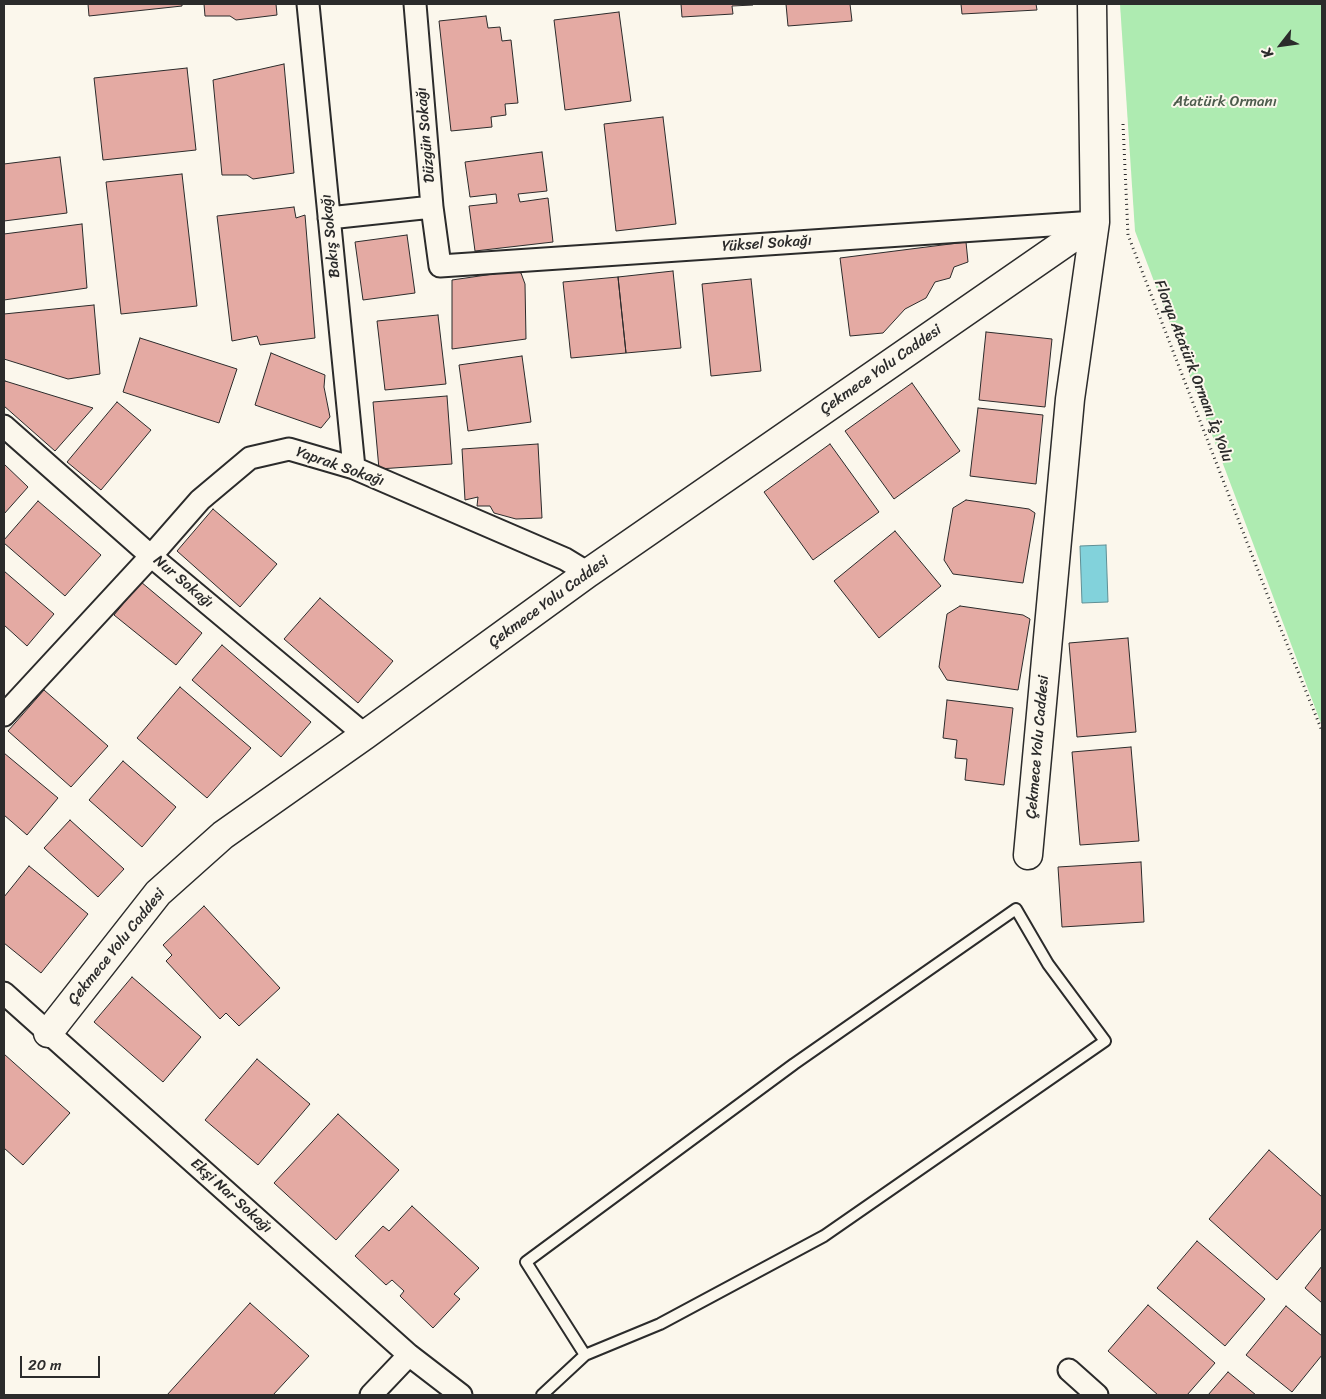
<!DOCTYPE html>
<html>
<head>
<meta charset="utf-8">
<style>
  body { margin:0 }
  #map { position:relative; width:1326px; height:1399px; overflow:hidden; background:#fbf7ec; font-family:Sriracha,sans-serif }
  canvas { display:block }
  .frame { position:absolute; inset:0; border:5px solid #2b2b2b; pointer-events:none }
  .north { position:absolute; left:1256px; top:20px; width:50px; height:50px; -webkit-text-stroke:4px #fbf7ec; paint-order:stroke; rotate:240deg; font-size:14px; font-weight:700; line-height:20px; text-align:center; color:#2b2b2b }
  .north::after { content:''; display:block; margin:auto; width:18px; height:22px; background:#2b2b2b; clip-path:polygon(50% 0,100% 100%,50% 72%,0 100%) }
  .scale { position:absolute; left:20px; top:1356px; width:80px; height:22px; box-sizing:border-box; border:2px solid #2b2b2b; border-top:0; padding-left:6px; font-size:15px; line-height:18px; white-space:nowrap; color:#2b2b2b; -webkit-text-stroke:4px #fbf7ec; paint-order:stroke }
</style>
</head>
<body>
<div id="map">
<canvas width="1326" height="1399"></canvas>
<div class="frame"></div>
<div class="north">K</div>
<div class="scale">20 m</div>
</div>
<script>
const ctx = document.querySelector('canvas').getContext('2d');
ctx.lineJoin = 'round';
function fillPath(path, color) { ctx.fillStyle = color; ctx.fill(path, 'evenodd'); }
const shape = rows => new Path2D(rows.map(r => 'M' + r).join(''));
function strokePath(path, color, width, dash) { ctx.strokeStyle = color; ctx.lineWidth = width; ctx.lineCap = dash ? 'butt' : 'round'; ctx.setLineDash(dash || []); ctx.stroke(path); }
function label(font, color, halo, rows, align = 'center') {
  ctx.font = font + ' Sriracha,sans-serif'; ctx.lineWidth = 4; ctx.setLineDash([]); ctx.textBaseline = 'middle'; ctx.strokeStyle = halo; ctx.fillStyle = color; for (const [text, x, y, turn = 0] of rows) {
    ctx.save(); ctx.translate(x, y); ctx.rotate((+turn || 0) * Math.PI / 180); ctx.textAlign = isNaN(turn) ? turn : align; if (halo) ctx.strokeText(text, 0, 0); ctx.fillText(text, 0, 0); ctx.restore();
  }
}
const green = shape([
  [1120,4,1322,4,1322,726,1135,231]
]);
const water = shape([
  [1106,545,1108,602,1082,603,1080,546,1106,545]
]);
const building = shape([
  [88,4,182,4,182,6,89,16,88,4],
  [204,4,276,4,277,15,236,20,230,16,205,16,204,4],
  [681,4,753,4,753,5,732,6,733,14,682,17,681,4],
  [786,4,850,4,852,21,788,26,786,4],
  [961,4,1036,4,1037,10,962,14,961,4],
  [619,12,631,101,565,110,554,20,619,12],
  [486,16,488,28,500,27,502,41,511,40,518,103,505,104,506,115,491,117,492,127,451,131,439,21,486,16],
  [284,64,294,173,253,179,247,175,222,175,213,80,284,64],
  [187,68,196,150,103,160,94,78,187,68],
  [663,117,676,224,616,231,604,124,663,117],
  [542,152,547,191,518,194,520,202,548,198,553,242,475,251,469,206,497,203,496,194,470,197,465,162,542,152],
  [60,157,67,213,4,221,4,164,60,157],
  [182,174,197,306,121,314,106,182,182,174],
  [294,207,296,218,305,215,315,338,260,345,257,336,232,341,217,216,294,207],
  [82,224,87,288,4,300,4,234,82,224],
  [407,235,415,293,363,300,355,242,407,235],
  [966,242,968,262,954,267,950,278,935,282,926,298,905,309,883,333,850,336,840,258,966,242],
  [514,271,521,273,525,284,526,339,452,349,452,280,514,271],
  [673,271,681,348,626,353,618,277,673,271],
  [618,277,626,353,571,358,563,282,618,277],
  [751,279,761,371,711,376,702,284,751,279],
  [94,305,100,374,68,379,4,359,4,314,94,305],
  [438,315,446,384,385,390,377,321,438,315],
  [986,332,1052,339,1045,407,979,400,986,332],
  [140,338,237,369,219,423,123,392,140,338],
  [271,353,325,375,324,387,330,417,321,428,255,405,271,353],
  [522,356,531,422,468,431,459,365,522,356],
  [5,381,93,408,55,451,4,406,4,383,5,381],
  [912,383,960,451,894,499,845,431,912,383],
  [447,396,452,464,379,469,373,402,447,396],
  [117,402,151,430,101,490,67,462,117,402],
  [978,408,1043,415,1036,484,970,476,978,408],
  [538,444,542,518,516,519,494,513,490,506,477,506,478,497,465,500,462,449,538,444],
  [830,444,879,512,813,560,764,492,830,444],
  [4,464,28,487,4,514,4,464],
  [966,500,1029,509,1035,513,1023,583,953,574,944,560,953,508,966,500],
  [38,501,101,555,65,596,4,543,4,540,38,501],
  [213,509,277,564,240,607,177,551,213,509],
  [895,531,941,586,879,638,834,581,895,531],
  [4,571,54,614,27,646,4,625,4,571],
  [141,582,202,633,176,665,114,615,141,582],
  [320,598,393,661,358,703,284,639,320,598],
  [960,606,1023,615,1030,619,1018,690,947,680,939,667,947,614,960,606],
  [1128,638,1136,732,1077,737,1069,643,1128,638],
  [222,645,311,722,281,757,192,680,222,645],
  [180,687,251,748,207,798,137,738,180,687],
  [44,690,108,746,71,787,8,731,44,690],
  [947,700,1013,708,1004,785,965,780,967,759,955,758,957,740,943,738,947,700],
  [1131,747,1139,841,1080,845,1072,752,1131,747],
  [4,753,58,798,27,835,4,815,4,753],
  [123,761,176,807,142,847,89,800,123,761],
  [70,820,124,869,98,897,44,848,70,820],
  [1141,862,1144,922,1062,927,1058,867,1141,862],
  [29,866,88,914,41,973,4,943,4,897,29,866],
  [204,906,280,988,239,1026,226,1013,220,1019,166,961,172,955,163,945,204,906],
  [132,977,201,1037,163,1082,94,1022,132,977],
  [4,1054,70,1113,23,1165,4,1148,4,1054],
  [257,1059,310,1104,258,1165,205,1120,257,1059],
  [338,1114,399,1170,336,1240,274,1183,338,1114],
  [1269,1150,1322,1197,1322,1228,1277,1280,1209,1219,1269,1150],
  [412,1206,479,1268,454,1294,460,1299,433,1328,400,1296,404,1291,392,1280,386,1285,355,1256,383,1226,389,1231,412,1206],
  [1197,1241,1265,1299,1225,1346,1157,1288,1197,1241],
  [1322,1266,1322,1303,1305,1288,1322,1266],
  [250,1303,309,1356,273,1395,167,1395,250,1303],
  [1148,1305,1215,1363,1187,1395,1158,1395,1108,1351,1148,1305],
  [1286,1306,1322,1336,1322,1355,1292,1392,1246,1355,1286,1306],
  [1228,1372,1256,1395,1208,1395,1228,1372]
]);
const path = shape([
  [1123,124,1128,235,1276,617,1322,731]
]);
const lane = shape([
  [542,1395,585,1355,660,1324,824,1236,1105,1041,1048,964,1016,909,794,1064,526,1262,585,1355]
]);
const street = shape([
  [308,4,354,468],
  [415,4,432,207,440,266,1095,222],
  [329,218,432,207],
  [4,426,151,556,365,735],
  [4,715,151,556,200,500,250,458,289,449,354,468,565,559,588,573],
  [4,993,409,1355,461,1395],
  [1069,1370,1097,1395],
  [371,1395,409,1355]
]);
const secondary = shape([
  [1028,855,1070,399,1095,222,1092,4],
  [48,1033,158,893,223,835,365,735,588,573,1095,222]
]);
const parkNames = [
  ["Atatürk Ormanı",1225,102]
];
const streetNames = [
  ["Düzgün Sokağı",426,135,-95],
  ["Bakış Sokağı",331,236,-96],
  ["Yüksel Sokağı",767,244,-4],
  ["Çekmece Yolu Caddesi",881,370,-35],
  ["Florya Atatürk Ornanı İç Yolu",1193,371,69],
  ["Yaprak Sokağı",340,467,19],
  ["Nur Sokağı",183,582,40],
  ["Çekmece Yolu Caddesi",549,602,-36],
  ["Çekmece Yolu Caddesi",1038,747,-85],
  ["Çekmece Yolu Caddesi",117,947,-51],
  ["Ekşi Nar Sokağı",231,1196,42]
];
fillPath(green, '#aeebb1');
fillPath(water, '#82d2db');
strokePath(water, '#5f8f95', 1);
fillPath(building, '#e4aaa3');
strokePath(building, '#2b2b2b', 1);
strokePath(lane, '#2b2b2b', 14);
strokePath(street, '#2b2b2b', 25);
strokePath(secondary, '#2b2b2b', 31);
strokePath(path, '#2b2b2b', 3, [1, 4]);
strokePath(lane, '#fbf7ec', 10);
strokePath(street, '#fbf7ec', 21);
strokePath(secondary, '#fbf7ec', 28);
label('15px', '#4c5b4c', '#fbf7ec', parkNames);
label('15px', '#2b2b2b', '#fbf7ec', streetNames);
</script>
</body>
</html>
